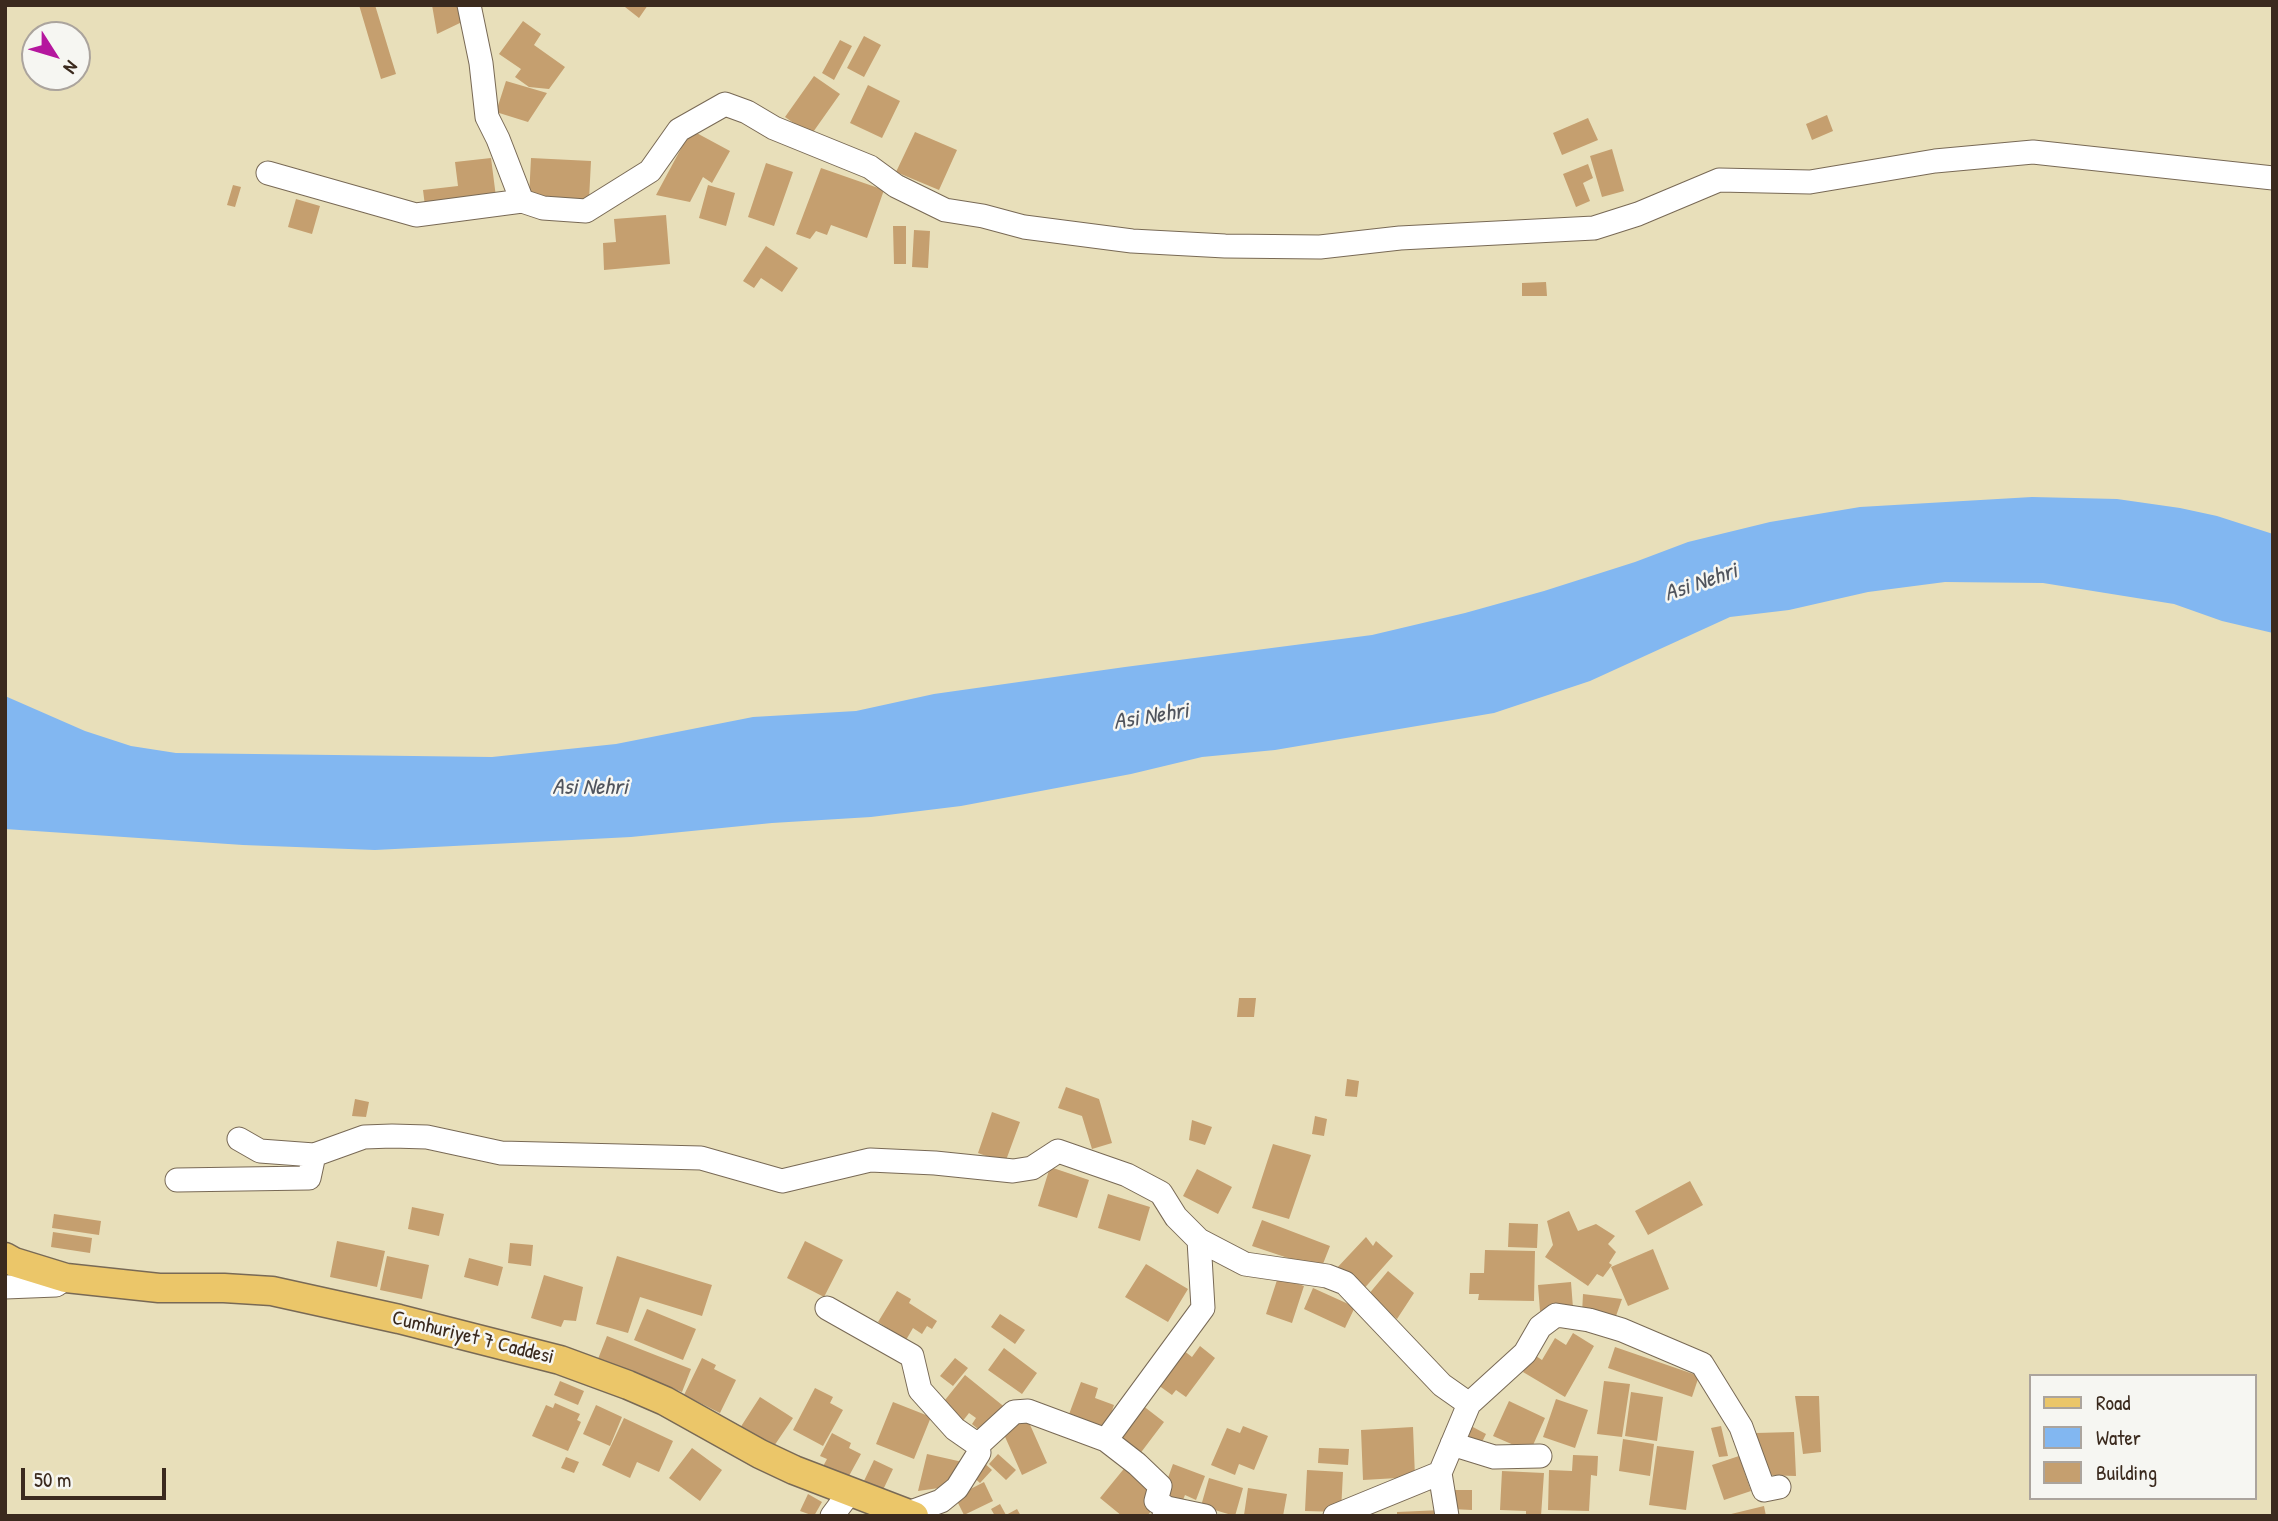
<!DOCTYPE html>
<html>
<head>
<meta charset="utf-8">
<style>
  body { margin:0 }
  #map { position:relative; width:2278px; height:1521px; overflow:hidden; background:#e8dfba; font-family:"Patrick Hand",sans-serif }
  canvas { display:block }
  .frame { position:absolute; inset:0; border:7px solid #3b2a1e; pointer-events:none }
  .legend { position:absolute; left:2029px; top:1374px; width:228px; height:126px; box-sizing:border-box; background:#f6f6f2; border:2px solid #aba49d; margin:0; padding:9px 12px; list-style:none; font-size:21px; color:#3b2a1e }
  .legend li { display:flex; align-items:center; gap:14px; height:35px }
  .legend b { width:35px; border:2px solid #aba49d }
  .north { position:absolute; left:21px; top:21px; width:70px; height:70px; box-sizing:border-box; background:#f6f6f2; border:2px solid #aba49d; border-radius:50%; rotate:127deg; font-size:19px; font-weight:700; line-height:28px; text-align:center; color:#3b2a1e }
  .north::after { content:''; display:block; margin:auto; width:24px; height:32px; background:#b5179e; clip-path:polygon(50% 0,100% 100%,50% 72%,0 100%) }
  .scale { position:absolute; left:21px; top:1468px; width:145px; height:32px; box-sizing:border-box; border:4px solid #3b2a1e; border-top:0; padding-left:9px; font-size:21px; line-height:24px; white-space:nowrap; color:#3b2a1e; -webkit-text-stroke:5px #f6f6f2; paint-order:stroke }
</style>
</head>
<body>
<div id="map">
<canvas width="2278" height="1521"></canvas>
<div class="frame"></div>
<ul class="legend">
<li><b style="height:9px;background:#ebc669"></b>Road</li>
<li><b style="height:19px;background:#82b7f1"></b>Water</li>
<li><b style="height:19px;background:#c59f6f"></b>Building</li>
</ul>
<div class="north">N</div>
<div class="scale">50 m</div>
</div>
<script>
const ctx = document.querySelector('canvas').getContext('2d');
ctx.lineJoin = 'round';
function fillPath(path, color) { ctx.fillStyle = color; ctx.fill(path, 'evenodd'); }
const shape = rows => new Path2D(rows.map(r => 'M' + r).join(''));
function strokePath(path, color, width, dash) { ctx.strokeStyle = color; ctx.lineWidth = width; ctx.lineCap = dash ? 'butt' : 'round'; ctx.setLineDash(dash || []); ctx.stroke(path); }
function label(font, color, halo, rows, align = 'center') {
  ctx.font = font + ' "Patrick Hand",sans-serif'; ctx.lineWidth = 5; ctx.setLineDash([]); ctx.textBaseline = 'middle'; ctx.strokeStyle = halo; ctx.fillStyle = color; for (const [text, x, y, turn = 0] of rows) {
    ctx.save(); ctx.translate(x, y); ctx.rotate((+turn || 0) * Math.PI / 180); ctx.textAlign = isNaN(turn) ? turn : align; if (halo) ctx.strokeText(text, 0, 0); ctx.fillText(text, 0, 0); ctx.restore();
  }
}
const water = shape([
  [2032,497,2117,499,2180,508,2217,516,2273,534,2273,633,2222,621,2174,604,2043,583,1945,582,1868,592,1789,610,1730,617,1590,681,1494,713,1275,750,1202,757,1131,774,961,806,871,817,772,823,631,837,375,850,243,845,5,829,5,696,85,731,131,746,176,753,492,757,616,744,753,717,856,711,934,694,1125,667,1372,635,1465,613,1544,591,1635,562,1688,542,1770,522,1860,507]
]);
const building = shape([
  [359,5,375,5,396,74,381,79],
  [432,5,459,5,462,22,437,34],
  [626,5,648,5,639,18,625,7],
  [523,21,541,34,534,45,565,67,549,89,529,87,515,77,521,69,499,54],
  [864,36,881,45,864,77,847,68],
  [840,40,852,46,834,80,822,73],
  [814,76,840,94,811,135,785,117],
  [506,81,547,93,528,122,496,112],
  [868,85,900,101,882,138,850,123],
  [1827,115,1833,131,1812,140,1806,124],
  [1588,118,1598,140,1562,155,1553,133],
  [691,130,730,151,712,183,703,177,690,202,656,195],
  [915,132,957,150,939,190,896,172],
  [1612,149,1624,191,1602,197,1590,156],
  [491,158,496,197,425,206,423,190,458,186,455,162],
  [531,158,591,161,589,200,529,197],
  [766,163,793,172,774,226,748,217],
  [1588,164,1593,178,1583,183,1590,201,1576,207,1563,174],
  [821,168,884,190,867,238,831,225,827,235,816,231,810,239,796,234],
  [233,185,241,187,235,207,227,205],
  [708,185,735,193,726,226,699,218],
  [296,199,320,206,312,234,288,227],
  [666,215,670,264,604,270,603,243,616,242,614,219],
  [893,226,906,226,906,264,894,264],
  [914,230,930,231,928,268,912,267],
  [766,246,798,268,782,292,761,278,754,288,743,281],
  [1546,282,1547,296,1522,296,1522,283],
  [1239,998,1256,998,1254,1017,1237,1017],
  [1347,1079,1359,1081,1357,1097,1345,1096],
  [1066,1087,1099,1099,1112,1143,1092,1149,1082,1116,1058,1108],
  [355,1099,369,1102,366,1117,352,1116],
  [992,1112,1020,1122,1005,1163,978,1153],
  [1315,1116,1327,1119,1324,1136,1312,1134],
  [1192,1120,1212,1127,1205,1145,1189,1140],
  [1273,1144,1311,1155,1289,1219,1252,1208],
  [1050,1167,1089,1180,1077,1218,1038,1206],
  [1197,1169,1232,1187,1218,1214,1183,1196],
  [1690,1181,1703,1205,1648,1235,1635,1211],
  [1108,1194,1150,1207,1140,1241,1098,1228],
  [412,1207,444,1214,439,1236,408,1229],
  [1569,1211,1578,1231,1596,1224,1615,1236,1608,1244,1616,1252,1609,1263,1612,1265,1603,1277,1597,1274,1588,1286,1545,1257,1553,1245,1547,1221],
  [54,1214,101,1221,99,1235,52,1228],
  [1262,1220,1330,1246,1321,1269,1252,1246],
  [1509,1223,1538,1224,1537,1248,1508,1247],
  [53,1232,92,1238,90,1253,51,1247],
  [1366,1237,1373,1246,1376,1241,1393,1256,1361,1292,1335,1270],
  [337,1241,385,1251,377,1287,330,1277],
  [805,1241,843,1260,824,1297,787,1278],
  [510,1243,533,1245,531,1266,508,1263],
  [1653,1249,1669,1289,1628,1306,1611,1267],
  [1485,1250,1535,1251,1534,1301,1478,1300,1479,1294,1469,1294,1470,1273,1484,1273],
  [387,1256,429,1265,422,1299,380,1290],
  [617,1256,712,1285,702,1316,640,1297,628,1333,596,1324],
  [469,1258,503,1267,498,1286,464,1277],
  [1146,1264,1188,1289,1168,1322,1125,1297],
  [1388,1271,1414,1293,1397,1319,1368,1295],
  [544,1275,583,1287,576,1321,564,1320,561,1327,531,1318],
  [1278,1277,1304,1286,1292,1323,1266,1314],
  [1571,1282,1573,1308,1540,1311,1538,1285],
  [1313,1288,1355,1307,1345,1328,1304,1309],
  [897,1291,911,1299,909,1303,937,1321,932,1329,927,1326,922,1334,913,1328,906,1340,878,1322],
  [1583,1294,1622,1299,1616,1316,1582,1314],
  [647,1309,696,1329,683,1360,634,1340],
  [1000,1314,1025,1330,1015,1344,991,1327],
  [1573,1333,1594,1346,1565,1397,1523,1372,1533,1354,1542,1360,1555,1338,1566,1345],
  [607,1336,691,1369,682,1392,598,1359],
  [1200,1346,1215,1358,1186,1397,1176,1390,1172,1395,1158,1385,1183,1350,1192,1357],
  [1615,1347,1699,1376,1692,1397,1608,1368],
  [1004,1348,1037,1373,1022,1394,988,1370],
  [702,1358,716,1365,714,1369,736,1380,720,1413,684,1395],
  [955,1358,968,1368,953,1386,940,1376],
  [965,1375,1007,1409,985,1435,972,1424,976,1418,969,1413,962,1422,941,1405],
  [560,1381,584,1391,578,1405,554,1395],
  [1604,1381,1630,1384,1622,1437,1597,1434],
  [1081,1382,1098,1388,1095,1398,1114,1405,1105,1431,1068,1417],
  [815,1388,833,1397,830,1403,843,1410,823,1446,793,1430],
  [1631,1392,1663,1397,1657,1441,1625,1436],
  [1795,1396,1819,1396,1821,1452,1803,1454],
  [760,1397,793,1418,772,1449,740,1428],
  [1556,1399,1588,1410,1575,1448,1543,1437],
  [1509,1401,1545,1418,1530,1452,1493,1436],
  [893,1402,931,1417,914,1459,876,1444],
  [555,1403,580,1414,577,1420,581,1422,568,1451,532,1436,546,1405,553,1408],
  [596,1405,622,1417,610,1446,583,1434],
  [1142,1405,1164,1422,1136,1459,1114,1442],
  [624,1418,673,1441,659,1472,637,1462,630,1478,602,1465],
  [1027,1418,1047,1463,1022,1475,1002,1430],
  [1243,1426,1268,1436,1254,1470,1239,1464,1235,1475,1211,1465,1227,1428,1240,1433],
  [1471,1426,1486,1434,1479,1448,1464,1441],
  [1721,1426,1728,1456,1719,1457,1711,1428],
  [1413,1427,1415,1477,1363,1480,1361,1430],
  [1794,1432,1796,1476,1762,1475,1756,1433],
  [832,1433,851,1443,849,1448,861,1454,844,1485,820,1472,827,1459,820,1456],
  [1623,1439,1654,1444,1650,1476,1619,1471],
  [1657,1446,1694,1451,1686,1510,1649,1505],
  [692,1448,722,1470,700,1501,669,1478],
  [1319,1448,1349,1449,1348,1465,1318,1463],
  [927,1454,967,1463,953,1486,918,1491],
  [998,1454,1016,1470,1006,1480,989,1464],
  [1573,1455,1598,1456,1597,1476,1591,1475,1589,1511,1548,1510,1549,1470,1572,1471],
  [1739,1456,1751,1491,1724,1500,1712,1465],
  [566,1457,579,1462,574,1473,561,1468],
  [874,1460,893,1469,882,1492,863,1483],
  [982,1461,992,1470,980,1483,970,1474],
  [1173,1464,1205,1476,1196,1500,1185,1495,1181,1505,1161,1497],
  [1127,1465,1157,1490,1153,1509,1147,1516,1122,1516,1100,1498],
  [1307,1470,1343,1472,1341,1512,1305,1511],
  [1502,1471,1544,1473,1541,1516,1526,1516,1526,1511,1500,1510],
  [1209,1478,1243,1488,1235,1516,1201,1506],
  [984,1482,993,1501,964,1515,955,1497],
  [1248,1488,1287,1494,1283,1516,1244,1515],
  [1454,1490,1472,1490,1472,1510,1452,1509],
  [808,1494,822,1502,814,1516,800,1511],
  [1000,1504,1006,1515,1017,1509,1021,1516,995,1516,991,1509],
  [1764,1506,1766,1516,1727,1516,1727,1515],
  [1442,1510,1442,1516,1397,1516,1397,1512]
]);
const minor = shape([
  [469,5,481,63,487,117,498,139,522,201,543,208,586,211,650,171,679,130,725,104,747,112,774,128,870,167,896,186,945,210,983,216,1024,227,1132,241,1225,246,1320,247,1400,238,1594,228,1638,214,1719,180,1810,182,1935,161,2033,152,2273,178],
  [268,173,416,215,522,201],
  [239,1139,260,1151,314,1155,364,1137,392,1136,427,1137,501,1153,701,1158,782,1181,870,1160,935,1163,1013,1171,1032,1168,1058,1151,1127,1175,1161,1193,1176,1217,1199,1240,1245,1264,1327,1276,1345,1283,1442,1385,1469,1404],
  [177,1180,309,1178,314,1155],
  [5,1287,56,1285,66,1278],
  [827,1308,912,1356,920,1390,955,1429,978,1445,979,1453,957,1488,941,1501,908,1513],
  [1106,1440,1203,1308,1199,1240],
  [1452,1444,1494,1457,1540,1456],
  [978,1445,1014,1412,1028,1411,1106,1440,1137,1464,1160,1486,1156,1501,1167,1508],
  [1440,1473,1447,1516],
  [832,1516,850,1492],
  [1164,1516,1167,1508,1205,1516],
  [1335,1516,1440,1473,1469,1404,1525,1353,1540,1327,1556,1315,1589,1320,1622,1330,1702,1364,1741,1427,1764,1490,1779,1487]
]);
const major = shape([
  [5,1257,14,1262,66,1278,159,1288,224,1288,272,1291,399,1319,560,1360,628,1385,665,1401,760,1454,794,1470,914,1516]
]);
const streetNames = [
  ["Cumhuriyet 7 Caddesi",473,1338,14]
];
const waterNames = [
  ["Asi Nehri",1701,583,-19],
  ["Asi Nehri",1151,717,-9],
  ["Asi Nehri",590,788]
];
fillPath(water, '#82b7f1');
fillPath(building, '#c59f6f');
strokePath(minor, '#786955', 25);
strokePath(major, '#786955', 31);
strokePath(minor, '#fff', 23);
strokePath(major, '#ebc669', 28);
label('21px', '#3b2a1e', '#f6f6f2', streetNames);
label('italic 23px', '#50545d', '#f6f6f2', waterNames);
</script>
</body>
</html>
